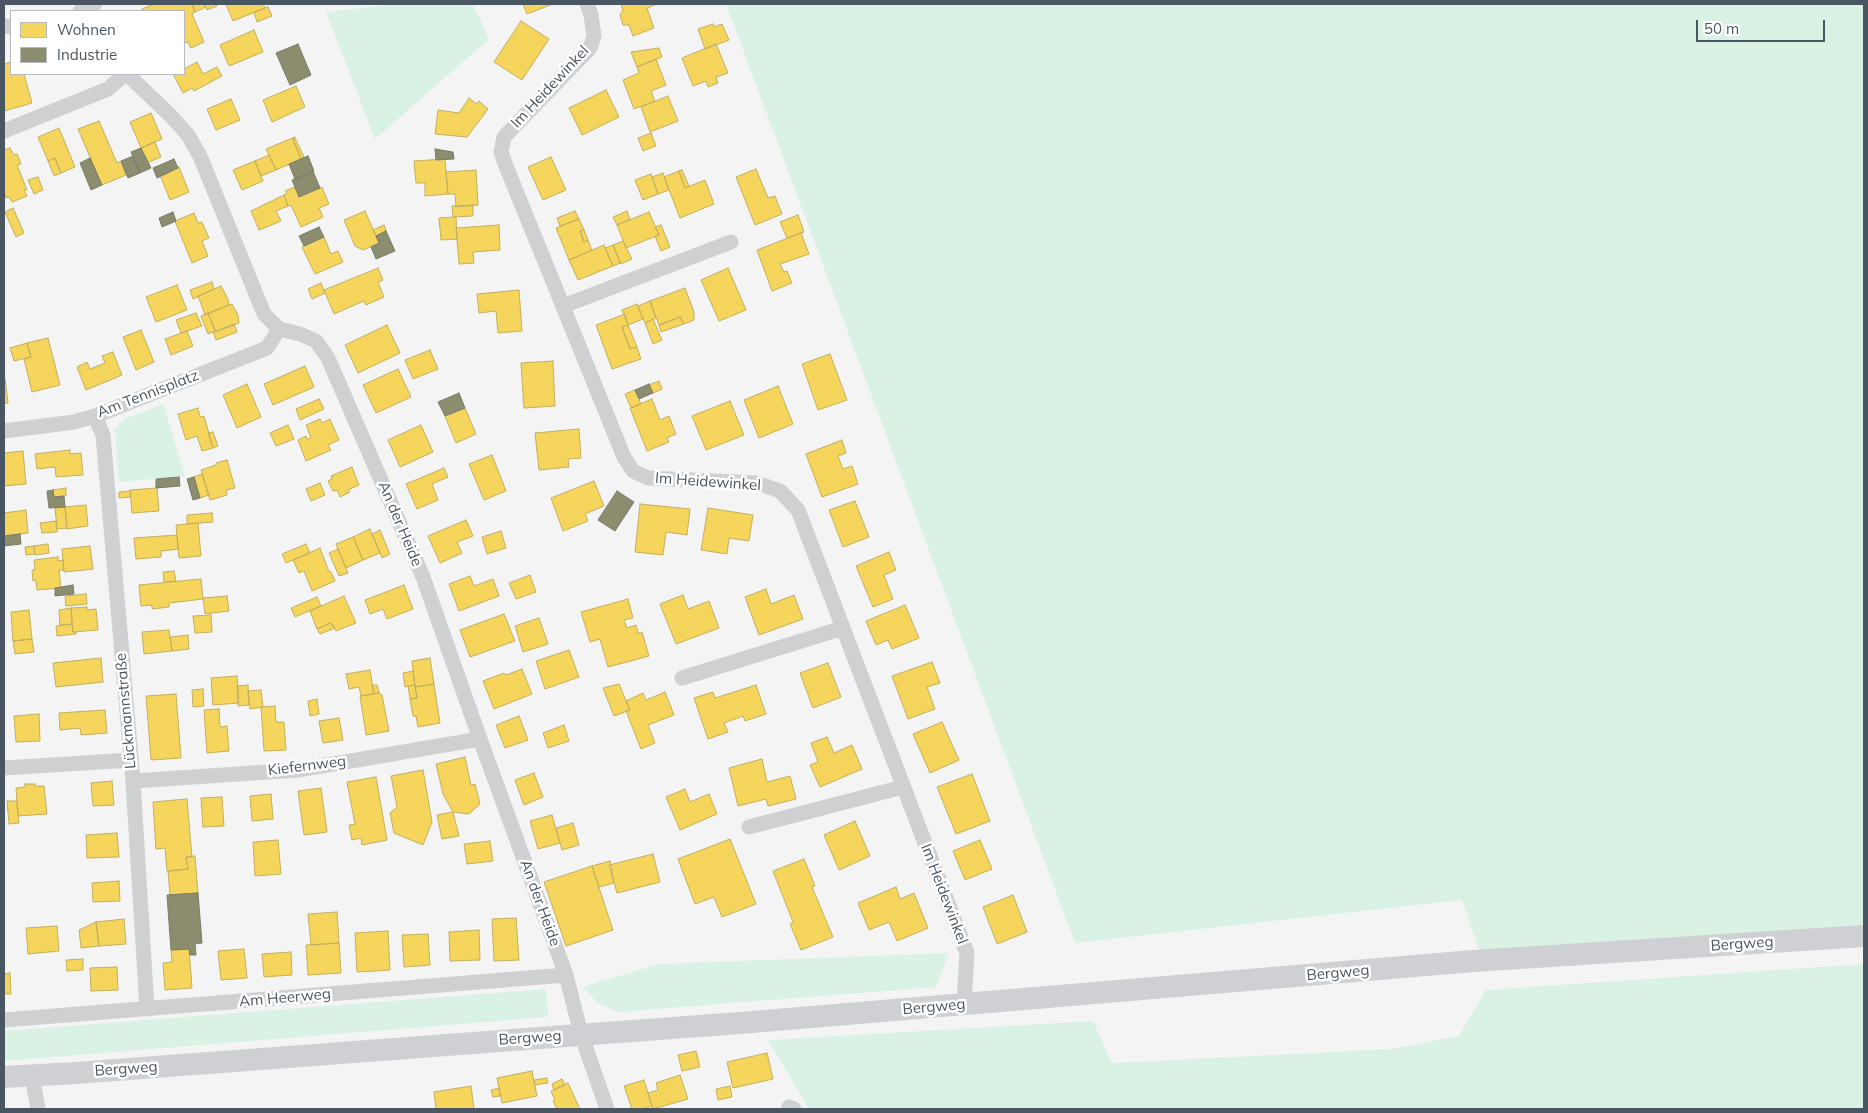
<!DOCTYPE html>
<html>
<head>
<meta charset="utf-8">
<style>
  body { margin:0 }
  #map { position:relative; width:1868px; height:1113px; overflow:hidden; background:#f4f4f4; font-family:Mulish,sans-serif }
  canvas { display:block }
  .frame { position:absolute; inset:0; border:5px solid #4a5661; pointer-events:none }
  .legend { position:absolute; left:10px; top:10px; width:175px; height:65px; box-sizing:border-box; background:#fff; border:1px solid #b7bbc0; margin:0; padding:6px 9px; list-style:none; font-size:15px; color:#4a5661 }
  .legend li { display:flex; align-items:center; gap:10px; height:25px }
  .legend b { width:25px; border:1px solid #b7bbc0 }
  .scale { position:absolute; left:1696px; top:20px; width:129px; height:22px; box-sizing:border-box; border:2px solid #4a5661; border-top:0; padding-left:6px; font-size:15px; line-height:18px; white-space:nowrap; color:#4a5661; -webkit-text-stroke:4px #fff; paint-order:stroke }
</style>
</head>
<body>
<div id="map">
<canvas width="1868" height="1113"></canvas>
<div class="frame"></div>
<ul class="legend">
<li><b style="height:14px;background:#f6d55c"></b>Wohnen</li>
<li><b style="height:14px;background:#8c8c6e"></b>Industrie</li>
</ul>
<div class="scale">50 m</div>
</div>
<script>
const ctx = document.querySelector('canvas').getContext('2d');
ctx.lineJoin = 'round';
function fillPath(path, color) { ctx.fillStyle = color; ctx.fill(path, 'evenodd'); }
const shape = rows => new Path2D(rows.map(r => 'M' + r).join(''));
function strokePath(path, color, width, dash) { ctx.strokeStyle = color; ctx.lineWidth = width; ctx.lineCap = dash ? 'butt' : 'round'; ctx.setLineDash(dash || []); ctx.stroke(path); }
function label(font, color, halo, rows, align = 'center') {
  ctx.font = font + ' Mulish,sans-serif'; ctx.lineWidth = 5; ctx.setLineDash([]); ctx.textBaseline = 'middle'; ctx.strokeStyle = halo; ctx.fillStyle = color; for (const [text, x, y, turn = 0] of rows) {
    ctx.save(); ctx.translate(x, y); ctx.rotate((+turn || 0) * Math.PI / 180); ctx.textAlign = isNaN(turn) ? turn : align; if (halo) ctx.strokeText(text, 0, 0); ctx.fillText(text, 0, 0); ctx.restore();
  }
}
const green = shape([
  [397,4,473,4,489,39,375,139,326,12],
  [726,4,1864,4,1864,925,1480,953,1462,900,1075,943],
  [163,404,185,476,119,482,115,429,125,419],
  [949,953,936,987,619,1012,598,1003,583,987,659,964],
  [1864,964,1864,1109,809,1109,768,1040,1093,1021,1112,1063,1392,1049,1459,1036,1486,990],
  [546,989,548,1017,4,1061,4,1031]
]);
const homes = shape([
  [154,4,192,4,195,12,192,14,204,42,191,48,188,42,184,43,184,11,143,11,142,9,154,4],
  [192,4,204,4,206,7,195,12,192,4],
  [204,4,216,4,217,6,207,10,204,4],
  [226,4,263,4,265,8,233,21,226,4],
  [523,4,553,4,527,14,523,4],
  [621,4,657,4,647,8,654,28,633,36,629,25,623,25,620,15,623,10,621,4],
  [268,7,272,16,257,22,254,12,268,7],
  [521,21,549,39,522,80,494,62,521,21],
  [713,24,714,27,722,24,729,40,705,49,698,29,713,24],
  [254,30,263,52,229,66,220,45,254,30],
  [716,44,728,73,716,77,718,83,708,87,706,81,693,86,682,58,716,44],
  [659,48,662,57,637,67,631,52,659,48],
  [656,59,666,85,651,91,655,101,634,109,623,80,639,73,637,67,656,59],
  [11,62,11,74,24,74,32,103,4,111,4,64,11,62],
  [197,62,203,74,217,67,222,76,194,91,192,88,183,93,173,74,184,74,184,69,197,62],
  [296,86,305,107,272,122,263,100,296,86],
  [606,90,619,117,582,135,569,108,606,90],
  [668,96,678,121,650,132,641,107,668,96],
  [469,98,477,104,479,101,488,109,467,137,435,134,438,110,459,113,469,98],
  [231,99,240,120,216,130,207,109,231,99],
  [151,113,162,139,141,148,130,122,151,113],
  [99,121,117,163,121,161,126,175,102,185,78,129,99,121],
  [59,128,75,167,61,173,55,158,48,161,38,137,59,128],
  [651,133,656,146,643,151,638,138,651,133],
  [295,137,293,139,301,159,276,170,266,149,295,137],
  [295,138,304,157,301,159,293,139,295,138],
  [155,142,161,157,147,163,141,148,155,142],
  [10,148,14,155,17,154,21,164,17,165,27,190,24,190,27,196,12,202,9,197,6,198,4,191,4,150,10,148],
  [269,155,276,170,261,176,255,161,269,155],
  [551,157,566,190,543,200,528,167,551,157],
  [55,158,61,173,54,176,48,161,55,158],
  [445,159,448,194,425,196,425,183,416,183,414,161,445,159],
  [255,161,263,181,242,190,233,170,255,161],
  [179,167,189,192,170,200,160,175,179,167],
  [756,169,768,198,775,196,782,214,755,225,736,177,756,169],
  [476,170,478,205,456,207,455,194,448,194,446,172,476,170],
  [682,170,689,186,685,188,679,171,682,170],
  [679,171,685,188,705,180,714,204,680,218,664,177,679,171],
  [663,173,669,190,658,194,652,177,663,173],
  [651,174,658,194,643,200,635,180,651,174],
  [38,177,43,190,34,194,28,180,38,177],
  [295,187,299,197,322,187,329,204,319,208,323,217,301,227,291,205,288,206,284,195,287,194,285,191,295,187],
  [284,195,288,206,276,211,281,221,259,230,251,211,284,195],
  [473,205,473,216,453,217,452,206,473,205],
  [13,208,24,233,16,237,5,212,13,208],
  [365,211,379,243,363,250,355,246,344,220,365,211],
  [575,211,579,219,560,226,557,218,575,211],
  [627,211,630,219,617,225,613,217,627,211],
  [649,212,659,235,626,248,617,225,649,212],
  [194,213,198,223,202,222,209,238,202,241,208,256,192,263,175,221,194,213],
  [798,215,804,232,787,238,780,222,798,215],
  [456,217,457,239,441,240,439,218,456,217],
  [579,219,584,230,580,231,584,242,588,240,592,250,569,260,556,228,579,219],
  [384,225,386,231,376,236,373,230,384,225],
  [499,225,500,250,473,252,474,263,459,264,456,228,499,225],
  [661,225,670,247,661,251,655,236,659,235,655,227,661,225],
  [584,230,588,240,584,242,580,231,584,230],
  [801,233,809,254,780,264,784,272,787,271,792,283,772,291,757,250,801,233],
  [324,237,331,254,338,251,343,262,315,274,302,247,324,237],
  [623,241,632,259,621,264,613,245,623,241],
  [604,245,613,266,578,280,569,260,604,245],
  [613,245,620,263,613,266,605,248,613,245],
  [378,268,383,280,378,282,384,297,366,305,364,301,334,314,324,290,378,268],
  [728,268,746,310,719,321,701,280,728,268],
  [212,282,214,289,193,299,190,290,212,282],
  [321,283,325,293,312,299,308,289,321,283],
  [177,285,187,310,156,322,146,297,177,285],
  [221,286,228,299,229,305,205,315,198,296,221,286],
  [685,288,694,312,694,320,684,324,680,317,659,325,650,301,685,288],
  [519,290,522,331,498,333,496,311,479,313,477,294,519,290],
  [650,301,656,318,645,323,638,306,650,301],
  [232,304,238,315,239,323,216,332,208,313,232,304],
  [637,304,643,319,628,325,622,310,637,304],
  [196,313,202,326,181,333,176,320,196,313],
  [208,313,215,331,208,334,201,316,208,313],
  [625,314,628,325,622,327,630,349,637,347,641,359,612,369,596,325,625,314],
  [680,317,684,324,661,332,659,325,680,317],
  [653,319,662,340,653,344,645,323,653,319],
  [234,324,237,332,216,340,213,332,234,324],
  [387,325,400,353,358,373,345,345,387,325],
  [628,325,637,347,630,349,622,327,628,325],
  [141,330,154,362,136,370,123,337,141,330],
  [187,331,193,346,171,355,165,339,187,331],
  [48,338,60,385,32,392,24,359,31,357,27,343,48,338],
  [27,343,31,357,14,361,10,348,27,343],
  [430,350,438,369,413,379,405,360,430,350],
  [113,352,122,375,86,390,77,367,87,362,90,369,105,363,102,356,113,352],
  [830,354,847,400,818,410,802,364,830,354],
  [553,361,555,406,524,408,521,363,553,361],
  [305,366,314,387,273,405,264,384,305,366],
  [398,369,411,397,376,413,363,385,398,369],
  [4,378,5,378,8,403,4,404,4,378],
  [659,381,662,389,653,393,649,385,659,381],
  [247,384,261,417,237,428,223,395,247,384],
  [778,386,793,424,759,438,744,400,778,386],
  [635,390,641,404,631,408,625,394,635,390],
  [319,399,324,409,300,420,296,409,319,399],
  [652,399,660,420,669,416,676,434,667,438,669,442,647,451,630,408,652,399],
  [730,401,744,435,706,450,692,416,730,401],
  [198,408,200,417,204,416,213,448,202,451,197,436,186,440,178,414,198,408],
  [465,408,476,434,456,443,445,416,465,408],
  [320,419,322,423,330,419,339,440,328,445,331,450,306,461,298,440,306,436,307,439,311,438,306,425,320,419],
  [288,425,294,439,276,446,270,433,288,425],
  [421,425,433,452,400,467,388,440,421,425],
  [579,429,581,458,568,459,569,467,539,470,535,433,579,429],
  [213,432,218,446,213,448,208,433,213,432],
  [842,440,846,453,838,456,843,469,852,466,858,484,822,497,806,454,842,440],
  [70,450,70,454,81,453,83,475,56,477,55,467,37,469,35,454,70,450],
  [23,451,26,484,4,486,4,453,23,451],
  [492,455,506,491,484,500,469,464,492,455],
  [227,460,235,488,226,490,227,495,210,500,201,470,216,465,216,463,227,460],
  [352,467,359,485,348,490,350,492,340,497,337,490,333,491,328,481,332,479,331,476,352,467],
  [444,468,448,477,432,484,438,500,417,509,406,484,444,468],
  [202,474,209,495,200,498,194,477,202,474],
  [594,481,604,506,585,514,588,521,563,531,551,498,594,481],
  [320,483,325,495,311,501,306,489,320,483],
  [66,488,66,496,54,497,53,490,66,488],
  [157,488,159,511,132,513,130,490,157,488],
  [130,491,131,497,119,498,119,492,130,491],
  [855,501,869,537,843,547,829,510,855,501],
  [640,504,690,509,687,535,666,532,663,555,635,552,640,504],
  [86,505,88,526,67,529,65,507,86,505],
  [65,507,67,528,57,529,55,508,65,507],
  [708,508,753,515,749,541,729,538,727,554,701,550,708,508],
  [26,510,28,533,4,536,4,513,26,510],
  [212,513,213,522,187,524,187,515,212,513],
  [466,520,473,536,457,542,462,553,440,563,428,536,466,520],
  [56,521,57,532,42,533,40,523,56,521],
  [198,523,201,556,179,558,176,525,198,523],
  [370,529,380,553,363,560,353,537,370,529],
  [380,530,390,554,382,558,372,534,380,530],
  [501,531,506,548,487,554,482,537,501,531],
  [177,535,178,549,161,551,161,557,136,559,134,538,177,535],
  [353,537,363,560,346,568,336,544,353,537],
  [48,544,49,553,35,555,34,546,48,544],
  [306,544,310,553,286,563,282,554,306,544],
  [34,546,35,554,26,555,25,547,34,546],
  [90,546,93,569,64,572,62,549,90,546],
  [320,548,329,572,331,572,335,581,312,591,304,571,299,573,293,560,320,548],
  [338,549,348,573,339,576,329,553,338,549],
  [889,552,896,570,884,575,893,599,873,607,856,566,889,552],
  [58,557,58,561,63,560,64,570,59,570,61,588,37,590,36,580,33,581,32,570,35,570,34,560,58,557],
  [174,571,176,581,164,582,163,572,174,571],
  [530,575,536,592,516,599,509,583,530,575],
  [470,576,474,586,493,579,499,596,459,611,449,584,470,576],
  [201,579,203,599,169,603,169,607,152,609,152,605,141,606,139,585,201,579],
  [404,585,413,609,387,619,383,609,370,614,365,600,404,585],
  [766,589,771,604,794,595,803,619,759,635,745,597,766,589],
  [86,594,87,604,66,606,65,596,86,594],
  [683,595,688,609,709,601,719,628,676,644,660,604,683,595],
  [227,596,229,611,205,614,203,598,227,596],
  [344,596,356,623,336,631,333,625,330,623,317,629,310,611,344,596],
  [317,597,321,606,295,617,291,608,317,597],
  [628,599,633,618,624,620,627,628,636,625,638,633,642,632,649,656,608,667,600,639,590,642,581,612,628,599],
  [905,605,919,638,892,649,888,640,876,645,866,621,905,605],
  [87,607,87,610,96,609,98,630,73,632,71,608,87,607],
  [71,608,72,624,60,625,59,610,71,608],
  [29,610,32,639,13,641,11,612,29,610],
  [504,614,515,641,470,657,460,630,504,614],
  [211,615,212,632,195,633,193,616,211,615],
  [539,618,548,644,523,652,515,626,539,618],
  [330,623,335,628,320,634,317,629,330,623],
  [72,624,73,632,76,632,76,634,57,636,56,626,72,624],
  [169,630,172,651,144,654,142,632,169,630],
  [188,635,189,649,172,651,170,637,188,635],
  [32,639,34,652,15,654,13,641,32,639],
  [569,650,579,677,545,689,536,661,569,650],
  [101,658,103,682,56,687,53,663,101,658],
  [430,658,434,684,415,687,412,661,430,658],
  [932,662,940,683,927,687,935,709,908,719,892,676,932,662],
  [828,663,841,697,813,708,800,673,828,663],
  [522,669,532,694,494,709,483,681,504,673,506,675,522,669],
  [370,670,374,694,361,696,359,687,349,689,346,674,370,670],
  [413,671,415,685,405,687,403,673,413,671],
  [237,676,239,703,213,705,211,678,237,676],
  [434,684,440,723,418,727,416,716,413,716,410,699,417,698,415,687,434,684],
  [619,684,630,710,614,716,603,688,619,684],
  [248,685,249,705,238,706,237,686,248,685],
  [372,685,377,685,379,693,374,694,372,685],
  [415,685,417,698,410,699,408,686,415,685],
  [756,685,766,714,745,721,743,716,724,723,728,732,708,739,694,698,713,692,715,698,756,685],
  [203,689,204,706,193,707,192,690,203,689],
  [261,690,263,707,250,709,248,691,261,690],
  [665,692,674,715,648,725,655,743,641,749,626,711,630,710,626,701,643,693,646,700,665,692],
  [379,693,382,695,389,731,366,735,360,696,379,693],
  [176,694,181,758,151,760,146,696,176,694],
  [317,699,319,714,310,716,308,701,317,699],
  [275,706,276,722,284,722,286,750,264,751,261,707,275,706],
  [219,709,220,727,227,726,229,751,207,753,204,710,219,709],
  [105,710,107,733,81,735,80,728,60,730,59,713,105,710],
  [39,714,40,741,16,742,14,716,39,714],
  [519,716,528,740,505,748,496,725,519,716],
  [339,718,343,740,323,743,319,721,339,718],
  [942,722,959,760,930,773,913,734,942,722],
  [564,725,569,741,548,748,543,733,564,725],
  [827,737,834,753,852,745,862,769,820,787,810,765,818,762,811,743,827,737],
  [465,757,471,785,475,784,480,804,469,814,453,812,443,794,436,764,465,757],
  [762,759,767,782,790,776,796,799,768,806,766,799,738,806,729,768,762,759],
  [423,770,432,822,423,845,394,833,390,813,397,807,391,776,423,770],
  [534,773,543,797,524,805,515,780,534,773],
  [972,774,990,821,956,834,937,787,972,774],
  [376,777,387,840,362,845,361,838,352,840,349,825,355,824,347,782,376,777],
  [112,781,114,805,93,806,91,783,112,781],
  [25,784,35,784,35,786,44,786,47,814,18,816,16,788,25,787,25,784],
  [321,788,327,832,304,835,298,791,321,788],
  [685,789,690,802,709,794,717,814,680,830,666,797,685,789],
  [271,794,273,819,252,821,250,796,271,794],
  [222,797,224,826,203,827,201,798,222,797],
  [187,799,192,857,186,857,188,869,167,871,165,848,156,849,153,802,187,799],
  [7,801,17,801,19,823,9,824,7,801],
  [453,812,459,836,442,839,437,815,453,812],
  [552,815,560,843,538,849,530,821,552,815],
  [855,821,870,856,839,870,824,835,855,821],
  [573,823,579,845,562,850,556,828,573,823],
  [117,833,119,857,87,858,86,835,117,833],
  [730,839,756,904,722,917,714,897,695,904,678,859,730,839],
  [278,840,281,874,255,876,253,842,278,840],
  [980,840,992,869,965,880,953,851,980,840],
  [490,841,493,861,467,864,464,844,490,841],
  [653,854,660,882,617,893,609,865,653,854],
  [195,856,198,893,170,895,168,871,188,869,186,857,195,856],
  [804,859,815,886,812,887,833,937,801,950,790,924,793,922,773,871,804,859],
  [610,861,614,883,599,887,592,866,610,861],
  [592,866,613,930,566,946,544,882,592,866],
  [119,881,120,901,93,902,92,883,119,881],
  [896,887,900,899,914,893,928,928,897,941,889,922,869,930,858,903,896,887],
  [1013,895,1027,932,997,944,983,907,1013,895],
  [337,912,339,943,311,945,308,914,337,912],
  [516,918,519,960,494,961,492,919,516,918],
  [124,919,126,944,99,946,96,922,124,919],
  [96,922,99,946,81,948,79,930,96,922],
  [57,926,59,951,28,954,26,928,57,926],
  [479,930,480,960,450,961,449,932,479,930],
  [388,931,390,970,357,972,355,933,388,931],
  [428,934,430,965,404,967,402,935,428,934],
  [339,943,341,973,308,975,306,945,339,943],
  [189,949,192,988,165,990,163,963,172,962,171,950,189,949],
  [244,949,247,978,221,980,218,951,244,949],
  [291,952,292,975,264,977,262,954,291,952],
  [83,959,83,970,67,971,66,960,83,959],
  [117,967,118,990,91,991,90,968,117,967],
  [10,973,11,994,4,994,4,974,10,973],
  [696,1051,700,1067,682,1071,678,1055,696,1051],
  [767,1053,773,1079,733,1088,727,1062,767,1053],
  [532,1071,537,1096,502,1103,497,1078,532,1071],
  [680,1075,688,1099,653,1109,648,1093,658,1090,656,1083,680,1075],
  [547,1078,548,1083,535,1085,534,1080,547,1078],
  [562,1079,565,1085,554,1090,552,1084,562,1079],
  [644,1080,652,1106,642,1109,632,1109,624,1086,644,1080],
  [568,1083,580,1109,557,1109,553,1101,555,1100,551,1091,568,1083],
  [471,1086,474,1109,436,1109,434,1092,471,1086],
  [730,1086,732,1097,718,1100,716,1089,730,1086],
  [499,1088,500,1096,493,1097,491,1090,499,1088]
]);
const industry = shape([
  [298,44,311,75,290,85,276,53,298,44],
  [141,148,151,168,140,173,131,152,141,148],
  [435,149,453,152,454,159,436,160,435,149],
  [133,156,140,173,128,178,121,161,133,156],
  [308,156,314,171,295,179,289,164,308,156],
  [90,158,102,185,91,190,80,163,90,158],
  [174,159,178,168,157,178,153,168,174,159],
  [313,171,320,188,299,197,292,180,313,171],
  [173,212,176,221,162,227,159,218,173,212],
  [319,227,324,237,304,246,299,236,319,227],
  [386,231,395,251,376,259,371,247,379,243,376,236,386,231],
  [649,384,653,393,639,399,635,390,649,384],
  [459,393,465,408,445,416,438,402,459,393],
  [179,477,180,486,156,488,156,479,179,477],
  [194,477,200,498,193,500,187,479,194,477],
  [53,490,54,497,64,496,65,507,49,508,47,491,53,490],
  [617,491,634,502,615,531,598,520,617,491],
  [20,534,21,544,4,546,4,536,20,534],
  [73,585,74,594,55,596,55,588,73,585],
  [198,893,202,943,195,944,196,955,190,955,189,949,171,950,167,895,198,893]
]);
const street = shape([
  [587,4,591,15,594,36,590,48,504,137,501,152,506,166,624,457,633,471,648,478,757,483,780,491,798,510,967,953,964,1004],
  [80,11,95,4],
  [4,26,11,27],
  [127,74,170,115,188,135,200,156,264,314,279,329,300,334,316,341,328,358,423,577,480,739,566,975,581,1034,607,1109],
  [4,131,108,89,125,74],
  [563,306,731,242],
  [95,416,103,435,133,781,147,1009],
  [4,431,74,422,95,416,267,348,279,329],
  [682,678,843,628],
  [4,768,130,760],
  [133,781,298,770,480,739],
  [749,827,903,787],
  [4,1020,566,975],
  [32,1075,38,1109],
  [789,1107,794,1109]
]);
const secondary = shape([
  [4,1077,76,1073,752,1022,1473,961,1864,936]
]);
const streetNames = [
  ["Im Heidewinkel",550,87,-47],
  ["Am Tennisplatz",148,394,-21],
  ["Im Heidewinkel",708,482,4],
  ["An der Heide",400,524,67],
  ["Lückmannstraße",126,711,-95],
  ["Kiefernweg",307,766,-7],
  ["Im Heidewinkel",944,894,69],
  ["An der Heide",540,903,70],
  ["Bergweg",1742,944,-4],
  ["Bergweg",1338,973,-5],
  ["Am Heerweg",285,998,-5],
  ["Bergweg",934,1007,-5],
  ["Bergweg",530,1038,-4],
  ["Bergweg",126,1069,-4]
];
fillPath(green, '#d9f2e3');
fillPath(homes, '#f6d55c');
strokePath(homes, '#c2af5e', 1);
fillPath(industry, '#8c8c6e');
strokePath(industry, '#787c6a', 1);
strokePath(street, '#ced0d2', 15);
strokePath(secondary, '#ced0d4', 22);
label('15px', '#4a5661', '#fff', streetNames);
</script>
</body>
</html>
